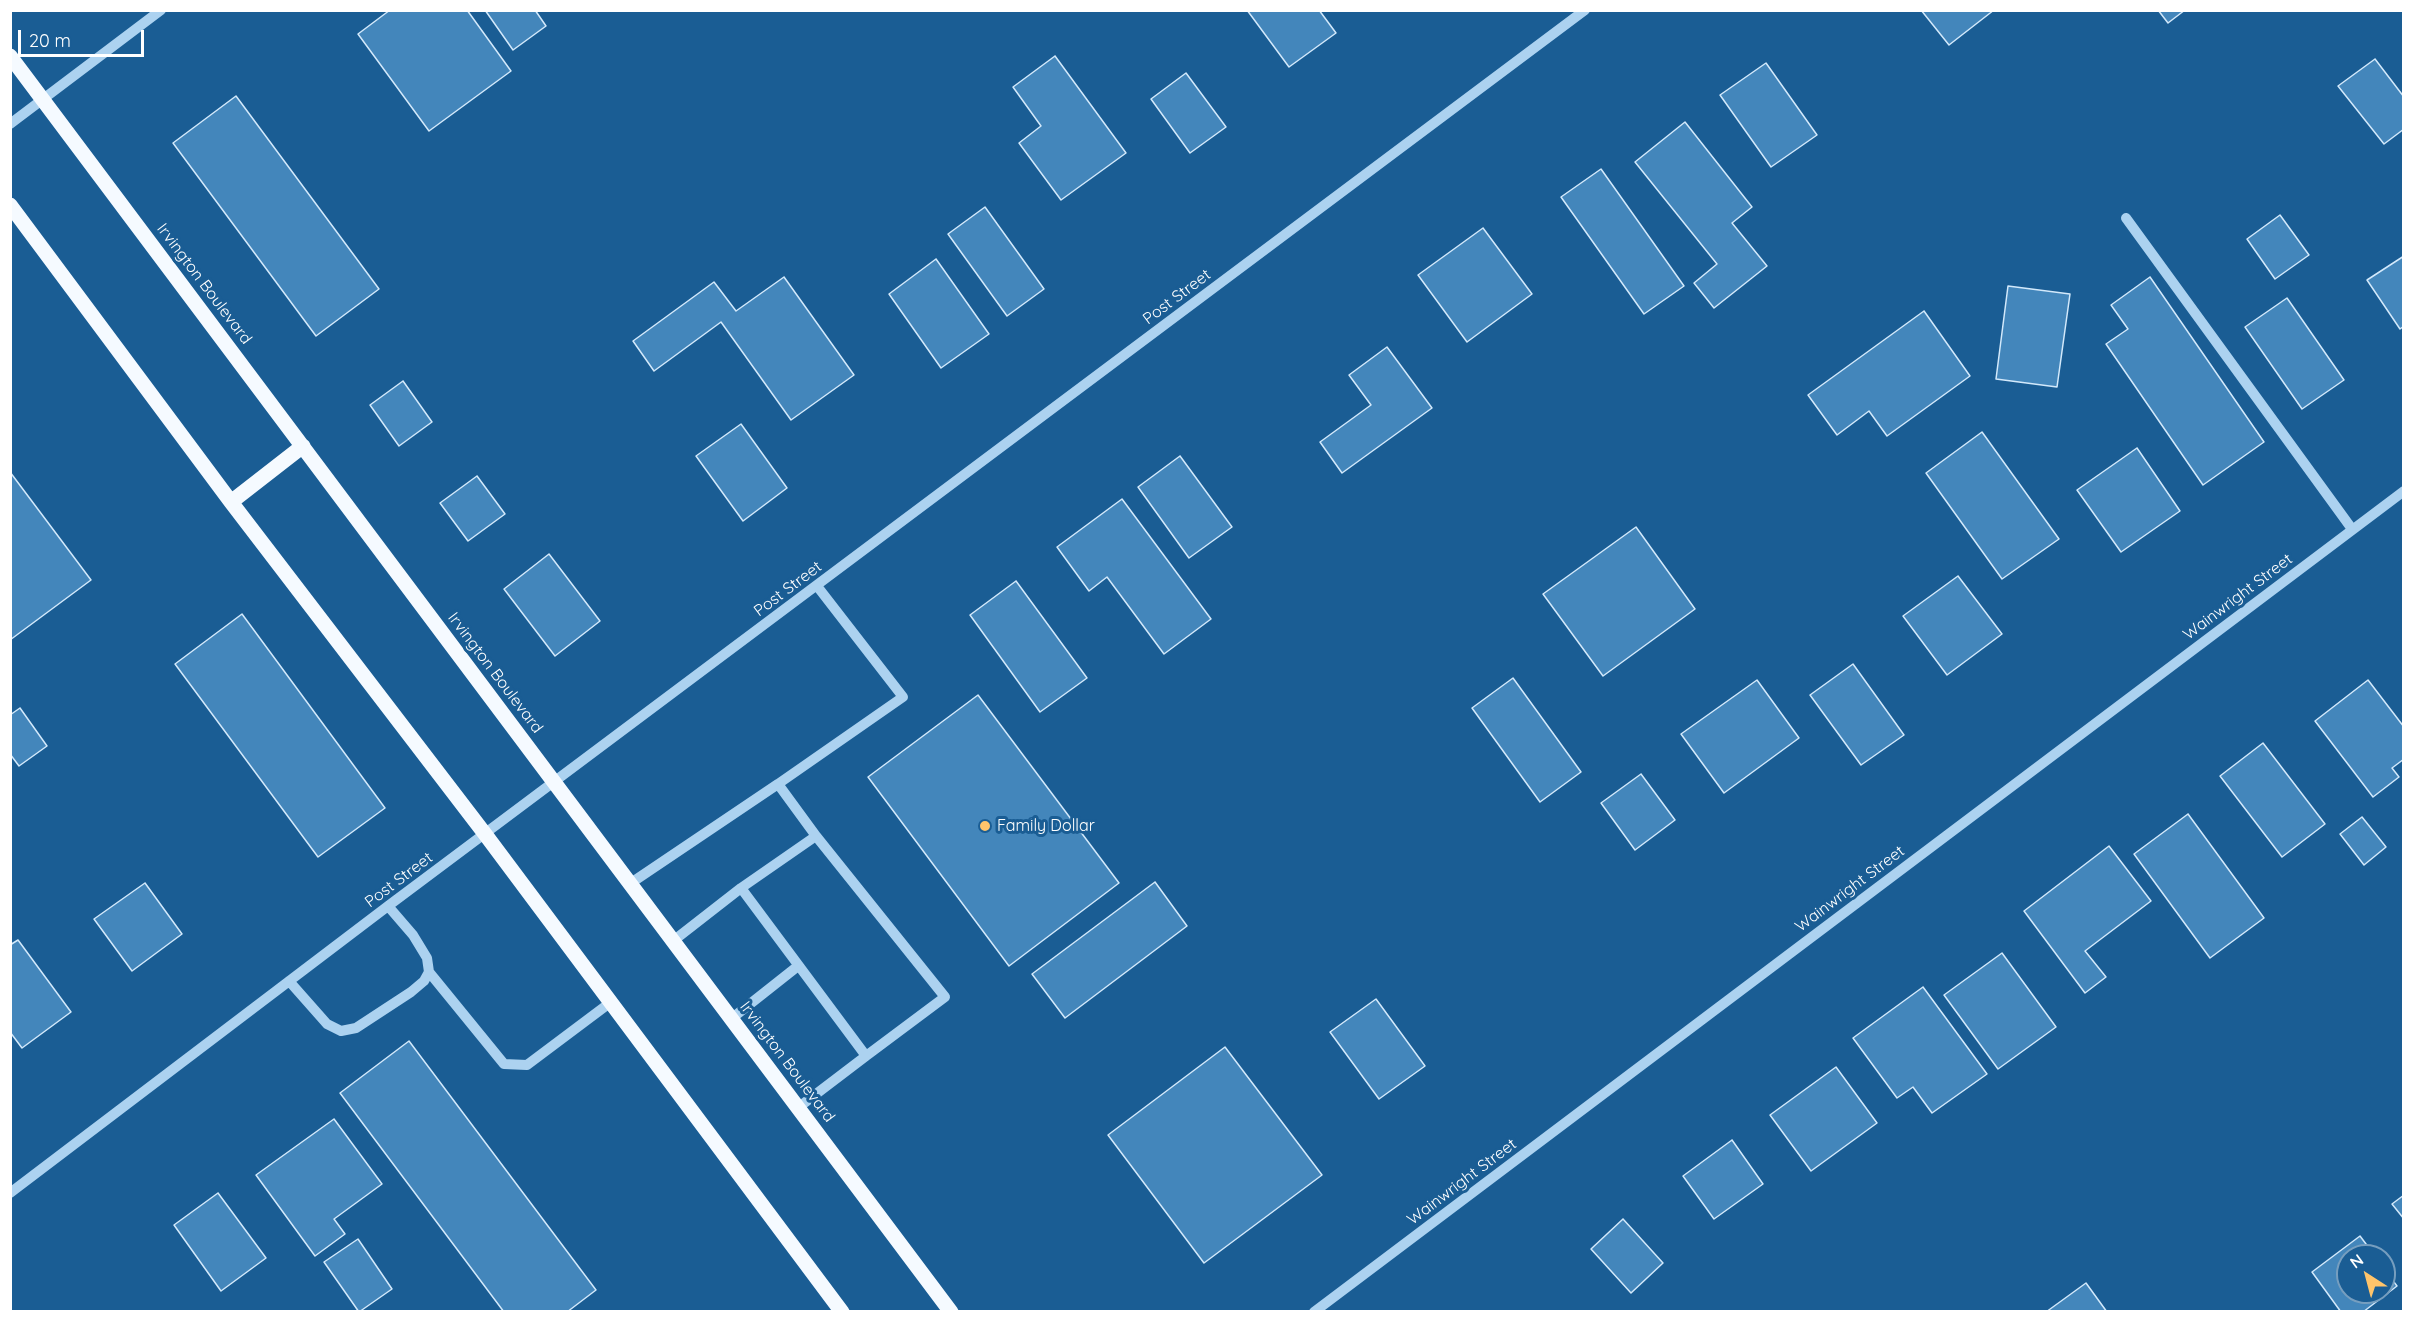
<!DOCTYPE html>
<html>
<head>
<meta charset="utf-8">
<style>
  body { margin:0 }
  #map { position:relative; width:2414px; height:1322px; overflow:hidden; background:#1a5d94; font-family:Quicksand,sans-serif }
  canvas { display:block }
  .frame { position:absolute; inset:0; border:12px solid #fff; pointer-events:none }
  .north { position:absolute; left:2336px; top:1244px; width:60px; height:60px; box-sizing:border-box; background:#1a5d94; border:2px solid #769ebf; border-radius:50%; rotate:324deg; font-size:16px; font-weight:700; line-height:24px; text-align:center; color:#fff }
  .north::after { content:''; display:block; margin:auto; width:21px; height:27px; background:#ffc46b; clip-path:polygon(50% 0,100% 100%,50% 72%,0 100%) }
  .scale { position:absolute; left:18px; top:30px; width:126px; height:27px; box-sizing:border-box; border:3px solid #fff; border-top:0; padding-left:8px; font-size:18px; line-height:21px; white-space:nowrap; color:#fff; -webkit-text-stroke:4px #1a5d94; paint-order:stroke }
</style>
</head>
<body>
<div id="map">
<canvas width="2414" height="1322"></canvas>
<div class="frame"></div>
<div class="north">N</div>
<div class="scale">20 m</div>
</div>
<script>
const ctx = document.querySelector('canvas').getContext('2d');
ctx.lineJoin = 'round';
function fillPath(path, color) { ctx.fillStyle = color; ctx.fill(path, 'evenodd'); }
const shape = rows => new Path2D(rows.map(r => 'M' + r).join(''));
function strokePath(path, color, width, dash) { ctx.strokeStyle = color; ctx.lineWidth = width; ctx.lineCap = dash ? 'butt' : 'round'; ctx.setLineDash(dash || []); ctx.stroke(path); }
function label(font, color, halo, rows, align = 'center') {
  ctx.font = font + ' Quicksand,sans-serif'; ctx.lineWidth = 6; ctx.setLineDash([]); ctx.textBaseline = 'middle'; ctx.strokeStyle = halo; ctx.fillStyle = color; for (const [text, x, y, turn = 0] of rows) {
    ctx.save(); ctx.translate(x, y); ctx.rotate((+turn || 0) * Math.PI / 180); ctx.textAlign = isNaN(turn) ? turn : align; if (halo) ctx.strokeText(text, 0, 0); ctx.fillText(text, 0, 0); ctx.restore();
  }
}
const building = shape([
  [390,10,467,10,511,71,429,131,358,34,390,10],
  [485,10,535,10,546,26,513,50,485,10],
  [1247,10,1319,10,1336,33,1289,67,1247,10],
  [1921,10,1994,10,1949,45,1921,10],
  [2158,10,2185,10,2168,23,2158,10],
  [1055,56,1126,153,1061,200,1019,143,1041,126,1013,87,1055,56],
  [2375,59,2404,97,2404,129,2384,144,2338,86,2375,59],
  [1766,63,1817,135,1771,167,1720,95,1766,63],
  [1186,73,1226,127,1190,153,1151,99,1186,73],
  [236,96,379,289,316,336,173,143,236,96],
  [1685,122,1752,207,1732,223,1767,266,1714,308,1694,283,1717,264,1635,162,1685,122],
  [1601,169,1684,286,1644,314,1561,197,1601,169],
  [985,207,1044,289,1007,316,948,234,985,207],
  [2280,215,2309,255,2275,279,2247,239,2280,215],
  [1483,228,1532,294,1467,342,1418,275,1483,228],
  [2404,256,2404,326,2400,329,2367,280,2404,256],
  [936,259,989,334,941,368,889,294,936,259],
  [784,277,854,375,791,420,721,322,654,371,633,341,714,282,736,311,784,277],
  [2150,277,2264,442,2203,485,2106,344,2128,329,2111,305,2150,277],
  [2008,286,2070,294,2057,387,1996,379,2008,286],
  [2287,298,2344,380,2302,409,2245,327,2287,298],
  [1924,311,1970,376,1887,436,1869,411,1837,435,1808,395,1924,311],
  [1387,347,1432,408,1342,473,1320,442,1371,405,1349,375,1387,347],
  [403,381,432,422,399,446,370,405,403,381],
  [741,424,787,488,743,521,696,456,741,424],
  [1982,432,2059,539,2002,579,1926,473,1982,432],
  [2137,448,2180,511,2121,552,2077,490,2137,448],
  [1180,456,1232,527,1189,558,1138,487,1180,456],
  [10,472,91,580,10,640,10,472],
  [477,476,505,514,468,541,440,503,477,476],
  [1122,499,1211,619,1164,654,1107,577,1089,591,1057,547,1122,499],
  [1636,527,1695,609,1603,676,1543,594,1636,527],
  [549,554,600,621,555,656,504,589,549,554],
  [1958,576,2002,634,1947,675,1903,616,1958,576],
  [1016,581,1087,678,1040,712,970,615,1016,581],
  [242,614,385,808,318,857,175,664,242,614],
  [1853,664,1904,735,1861,765,1810,695,1853,664],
  [1513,678,1581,772,1540,802,1472,708,1513,678],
  [1757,680,1799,738,1724,793,1681,734,1757,680],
  [2368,680,2404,727,2404,759,2392,768,2399,777,2373,797,2315,721,2368,680],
  [978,695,1119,883,1009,966,868,777,978,695],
  [20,708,47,746,19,766,10,754,10,715,20,708],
  [2263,743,2325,824,2282,857,2220,776,2263,743],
  [1641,774,1675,820,1635,850,1601,803,1641,774],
  [2188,814,2264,918,2210,958,2134,854,2188,814],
  [2362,817,2386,847,2364,865,2340,834,2362,817],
  [2109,846,2151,901,2085,951,2106,977,2085,993,2024,911,2109,846],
  [1155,882,1187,926,1065,1018,1032,974,1155,882],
  [145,883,182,934,132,971,94,919,145,883],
  [18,940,71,1012,22,1048,10,1032,10,945,18,940],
  [2002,953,2056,1027,1998,1069,1944,995,2002,953],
  [1923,987,1987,1074,1932,1113,1913,1087,1897,1098,1853,1038,1923,987],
  [1376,999,1425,1066,1379,1099,1330,1032,1376,999],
  [409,1041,596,1290,567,1312,504,1312,340,1093,409,1041],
  [1225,1047,1322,1175,1204,1263,1108,1135,1225,1047],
  [1836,1067,1877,1123,1811,1171,1770,1115,1836,1067],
  [334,1119,382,1184,334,1219,345,1234,315,1256,256,1175,334,1119],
  [1732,1140,1763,1184,1714,1219,1683,1176,1732,1140],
  [218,1193,266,1258,221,1291,174,1225,218,1193],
  [2404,1195,2404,1219,2392,1204,2404,1195],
  [1623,1219,1663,1263,1631,1293,1591,1249,1623,1219],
  [2360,1236,2375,1256,2348,1256,2348,1292,2384,1292,2384,1269,2397,1286,2363,1312,2341,1312,2312,1272,2360,1236],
  [358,1239,392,1289,359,1312,324,1262,358,1239],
  [2086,1283,2107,1312,2046,1312,2086,1283]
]);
const minor = shape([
  [10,124,161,10],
  [2126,218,2352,529],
  [816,836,778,784,903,697,817,586],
  [631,883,778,784],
  [673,941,741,888,816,836,945,997,866,1056,741,888],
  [429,972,504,1064,527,1065,611,1002],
  [289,981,327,1024,341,1031,356,1028,411,992,424,981,429,972,427,958,413,935,388,906],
  [731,1019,798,966],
  [799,1107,866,1056],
  [10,1193,388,906,1585,10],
  [1314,1312,2404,491]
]);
const major = shape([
  [10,56,951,1312],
  [10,205,231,502,485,834,842,1312],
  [231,502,303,446]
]);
const markers = [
  [985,826,6,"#ffc46b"]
];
const streetNames = [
  ["Irvington Boulevard",204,284,53],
  ["Post Street",1177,297,-37],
  ["Post Street",788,589,-37],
  ["Wainwright Street",2238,597,-37],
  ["Irvington Boulevard",495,673,53],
  ["Post Street",399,880,-37],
  ["Wainwright Street",1850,889,-37],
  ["Irvington Boulevard",787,1062,53],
  ["Wainwright Street",1462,1182,-37]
];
const poiNames = [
  ["Family Dollar",997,826]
];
fillPath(building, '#4386bb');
strokePath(building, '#d3e9fb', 1.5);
strokePath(minor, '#acd2f0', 10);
strokePath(major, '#f5faff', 15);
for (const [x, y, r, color] of markers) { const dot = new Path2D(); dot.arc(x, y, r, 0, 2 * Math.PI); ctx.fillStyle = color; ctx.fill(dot); strokePath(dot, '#1a5d94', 2); }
label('16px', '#fff', '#1a5d94', streetNames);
label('16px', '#fff', '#1a5d94', poiNames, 'left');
</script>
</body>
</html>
